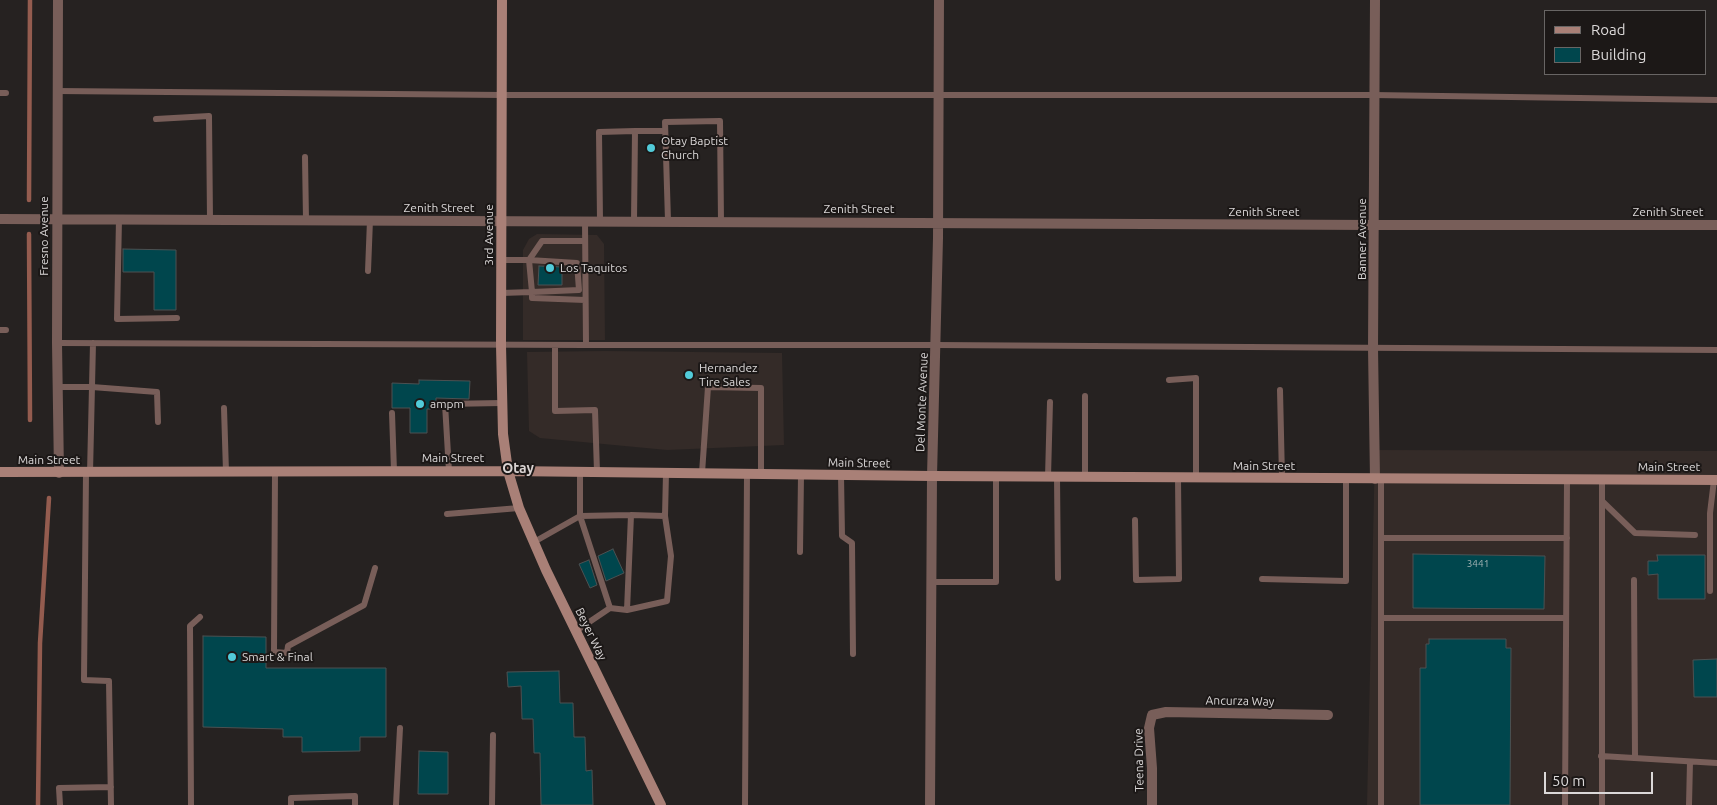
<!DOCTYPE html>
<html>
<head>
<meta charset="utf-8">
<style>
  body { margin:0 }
  #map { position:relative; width:1717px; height:805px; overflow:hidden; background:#262221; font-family:Ubuntu,sans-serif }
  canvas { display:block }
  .legend { position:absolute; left:1544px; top:10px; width:162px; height:65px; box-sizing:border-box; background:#1c1817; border:1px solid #686564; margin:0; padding:6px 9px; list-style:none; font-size:15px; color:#dbd8d8 }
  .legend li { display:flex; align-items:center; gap:10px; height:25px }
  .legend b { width:25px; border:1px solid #686564 }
  .scale { position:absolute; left:1544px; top:772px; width:109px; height:22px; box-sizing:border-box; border:2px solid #dbd8d8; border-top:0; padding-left:6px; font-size:15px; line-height:18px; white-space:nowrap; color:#dbd8d8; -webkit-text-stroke:4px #1c1817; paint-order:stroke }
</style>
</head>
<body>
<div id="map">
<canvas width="1717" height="805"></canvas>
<ul class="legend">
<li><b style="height:6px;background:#a98077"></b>Road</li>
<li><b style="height:14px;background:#00464d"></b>Building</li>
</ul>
<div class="scale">50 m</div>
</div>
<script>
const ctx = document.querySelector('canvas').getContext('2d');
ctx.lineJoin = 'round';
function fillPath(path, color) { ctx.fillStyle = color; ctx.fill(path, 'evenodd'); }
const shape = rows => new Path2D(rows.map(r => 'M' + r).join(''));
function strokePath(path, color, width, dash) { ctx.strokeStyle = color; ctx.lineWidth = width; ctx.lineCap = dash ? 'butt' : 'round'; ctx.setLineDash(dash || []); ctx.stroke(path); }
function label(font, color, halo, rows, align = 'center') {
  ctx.font = font + ' Ubuntu,sans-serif'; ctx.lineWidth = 4; ctx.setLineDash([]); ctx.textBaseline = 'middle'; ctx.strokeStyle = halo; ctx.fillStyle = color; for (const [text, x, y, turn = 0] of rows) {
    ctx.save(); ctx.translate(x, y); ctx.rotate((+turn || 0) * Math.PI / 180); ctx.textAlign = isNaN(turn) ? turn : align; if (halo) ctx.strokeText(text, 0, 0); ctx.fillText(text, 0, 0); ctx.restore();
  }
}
const built = shape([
  [537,234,597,235,604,244,605,340,523,340,523,250,529,239],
  [605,351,782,353,784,445,667,450,540,438,529,431,527,352],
  [1375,450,1717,451,1717,805,1367,805]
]);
const stream = shape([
  [29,200,30,0],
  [29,234,30,420],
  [38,805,40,643,49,498]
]);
const building = shape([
  [123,249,176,250,176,310,154,310,154,272,123,272,123,249],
  [539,266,562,267,562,285,538,285,539,266],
  [419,380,470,381,469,399,436,398,436,409,427,409,427,433,410,433,410,408,392,408,392,383,419,384,419,380],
  [613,549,624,573,606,581,598,556,613,549],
  [1413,554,1545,556,1544,609,1413,608,1413,554],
  [1657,555,1705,555,1705,599,1658,599,1658,574,1648,575,1648,561,1658,561,1657,555],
  [589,560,597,585,590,588,579,564,589,560],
  [203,636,266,637,266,668,386,668,386,737,360,737,360,751,302,752,302,737,283,737,283,729,203,727,203,636],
  [1429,639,1506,639,1506,648,1511,648,1510,805,1420,805,1420,668,1426,668,1426,644,1429,644,1429,639],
  [1717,659,1717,697,1694,697,1693,660,1717,659],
  [559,671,560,703,573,703,574,737,585,737,586,771,592,770,593,805,541,805,540,753,534,753,533,719,522,719,521,686,508,687,507,672,559,671],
  [419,751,448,752,448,794,418,794,419,751]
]);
const lane = shape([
  [57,91,502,95,1373,95,1717,100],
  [0,93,6,93],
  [156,119,209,116,210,220],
  [635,131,665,131],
  [305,157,306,220],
  [119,219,117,319,177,318],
  [585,221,586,345],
  [600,221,599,132,635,131,634,221],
  [668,221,665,122,720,121,721,222],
  [501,260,529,260,542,241,585,241],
  [368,271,370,220],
  [501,293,532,292,579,290,577,263,529,260,532,292,532,298,585,300],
  [0,330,6,330],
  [57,343,586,345,936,345,1717,350],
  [555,345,555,411,595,410,597,472],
  [1169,380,1196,378,1196,478],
  [58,387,92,387,157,392,158,422],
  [1280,390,1282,478],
  [1085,396,1085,477],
  [224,408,226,472],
  [392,413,394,471],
  [449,471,445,404,502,403],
  [275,472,274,652,287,653,288,646,364,605,375,568],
  [580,472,580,516,610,608],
  [86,473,84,680,109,681,111,805],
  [90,473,93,343],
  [702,473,708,387,761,388,761,474],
  [841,475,842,536,852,543,853,654],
  [1048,477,1050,402],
  [1057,477,1058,578],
  [1381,479,1381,805],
  [1603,502,1635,533,1695,535],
  [447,514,519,508],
  [1135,520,1136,580,1179,579,1178,478],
  [1381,538,1567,538],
  [534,542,580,516,631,515],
  [800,552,801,475],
  [1262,579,1346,581,1346,479],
  [1634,580,1635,758],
  [932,582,996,582,996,477],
  [1710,591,1710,513,1714,480],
  [627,610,667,601,671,556,665,516],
  [1381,618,1566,618],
  [576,631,610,608,627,610,631,515,665,516,666,473],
  [1601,756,1717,763],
  [60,805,59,788,111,787],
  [191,805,190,626,200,617],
  [291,805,291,798,355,796,355,805],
  [396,805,400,728],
  [492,805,493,735],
  [745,805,747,474],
  [1565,805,1567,480],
  [1602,805,1602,480],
  [1689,805,1690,762]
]);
const street = shape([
  [58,0,57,343,59,473],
  [0,219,1375,225,1717,225],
  [1375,479,1373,348,1375,0],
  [930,805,932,476,938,238,939,0],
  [1152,805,1152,768,1149,728,1152,715,1166,712,1328,715]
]);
const secondary = shape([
  [502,0,501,345,503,434,508,471,519,508,546,570,661,805],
  [0,472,508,471,932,476,1717,480]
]);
const markers = [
  [651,148,5,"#52cbd9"],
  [550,268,5,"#52cbd9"],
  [689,375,5,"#52cbd9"],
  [420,404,5,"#52cbd9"],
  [232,657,5,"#52cbd9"]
];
const numberNames = [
  ["3441",1478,564]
];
const poiNames = [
  ["Otay Baptist",661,141],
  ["Church",661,155],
  ["Los Taquitos",560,268],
  ["Hernandez",699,368],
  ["Tire Sales",699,382],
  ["ampm",430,404],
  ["Smart & Final",242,657]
];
const streetNames = [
  ["Zenith Street",439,208],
  ["Zenith Street",859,209],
  ["Zenith Street",1264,212],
  ["Zenith Street",1668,212],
  ["3rd Avenue",489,235,-90],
  ["Fresno Avenue",44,236,-90],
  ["Banner Avenue",1362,239,-90],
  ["Del Monte Avenue",922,402,-88],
  ["Main Street",453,458],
  ["Main Street",49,460],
  ["Main Street",859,463,1],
  ["Main Street",1264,466],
  ["Main Street",1669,467],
  ["Beyer Way",591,634,64],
  ["Ancurza Way",1240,701,1],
  ["Teena Drive",1139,760,-91]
];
const neighbourhoodNames = [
  ["Otay",518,468]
];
fillPath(built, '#342b28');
strokePath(stream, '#945c4f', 4.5);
fillPath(building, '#00464d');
strokePath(building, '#4c5152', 1);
strokePath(lane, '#785e59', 6);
strokePath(street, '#785e59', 10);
strokePath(secondary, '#a98077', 10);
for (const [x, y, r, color] of markers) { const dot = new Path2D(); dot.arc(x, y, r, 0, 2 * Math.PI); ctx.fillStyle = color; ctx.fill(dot); strokePath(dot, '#1c1817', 2); }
label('10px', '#a4b4b5', null, numberNames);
label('12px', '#dbd8d8', '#1c1817', poiNames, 'left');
label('12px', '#dbd8d8', '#1c1817', streetNames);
label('bold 14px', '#d9d3d2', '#1c1817', neighbourhoodNames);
</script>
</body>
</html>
